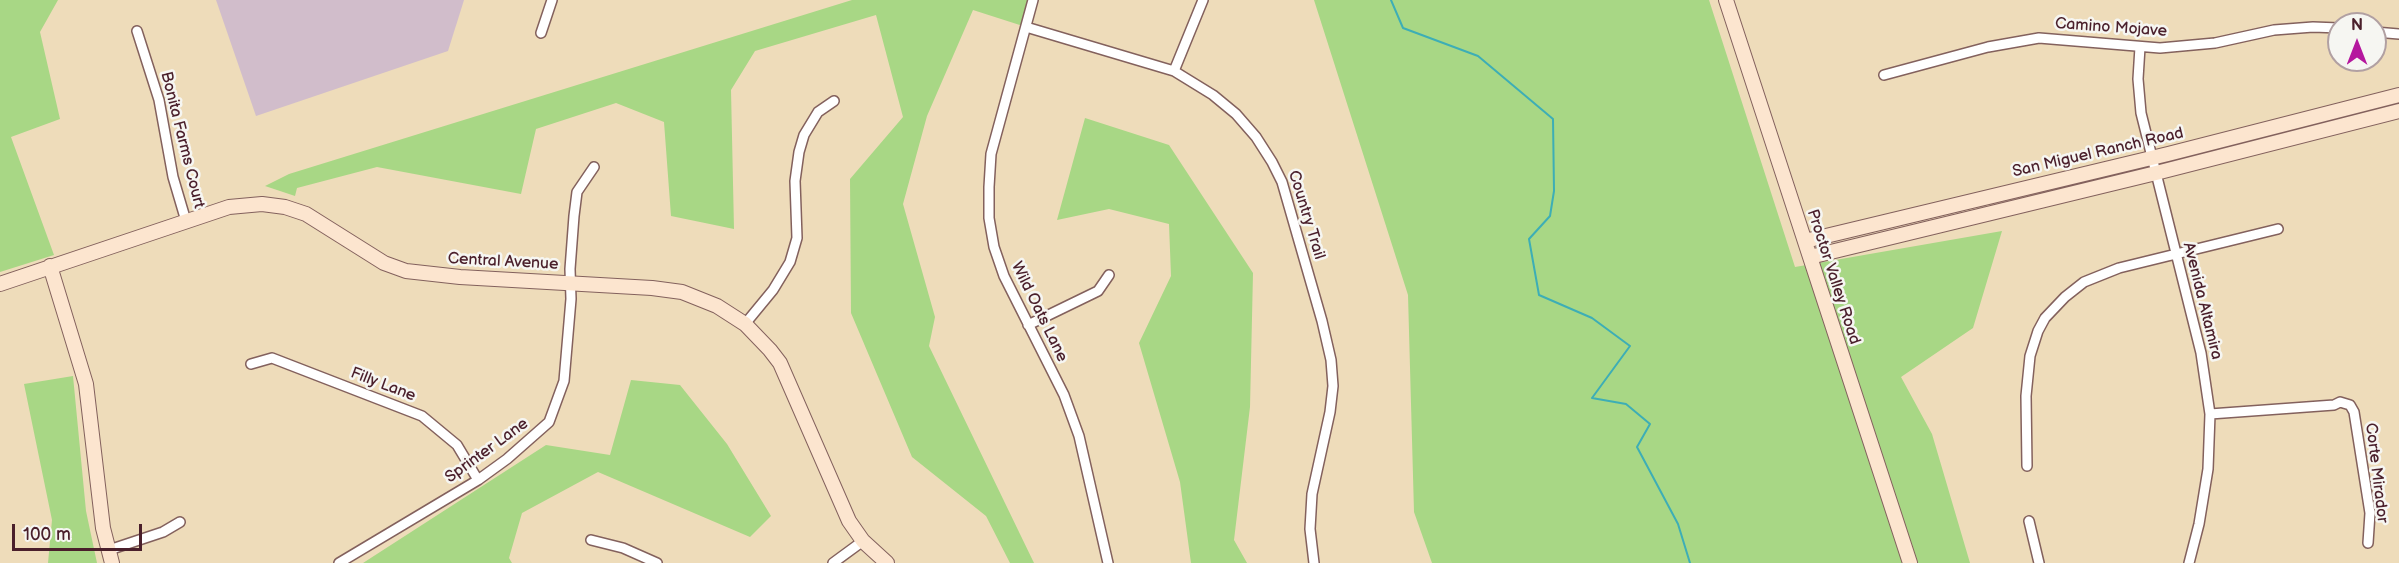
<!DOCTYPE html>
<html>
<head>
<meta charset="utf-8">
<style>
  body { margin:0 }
  #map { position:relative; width:2399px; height:563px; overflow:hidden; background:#eedcba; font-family:"Balsamiq Sans",sans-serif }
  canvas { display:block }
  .north { position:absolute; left:2327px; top:12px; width:60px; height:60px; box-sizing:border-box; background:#f6f6f2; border:2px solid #b1a0a2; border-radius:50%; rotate:0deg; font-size:16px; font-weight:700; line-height:24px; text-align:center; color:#4a1f2b }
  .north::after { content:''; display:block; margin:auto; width:21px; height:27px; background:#b5179e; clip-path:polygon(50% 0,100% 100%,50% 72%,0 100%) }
  .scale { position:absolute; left:12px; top:524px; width:130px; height:27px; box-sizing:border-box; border:3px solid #4a1f2b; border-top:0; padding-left:8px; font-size:18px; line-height:21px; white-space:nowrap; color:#4a1f2b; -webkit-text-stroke:4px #f6f6f2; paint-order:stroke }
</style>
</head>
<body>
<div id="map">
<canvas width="2399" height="563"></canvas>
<div class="north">N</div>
<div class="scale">100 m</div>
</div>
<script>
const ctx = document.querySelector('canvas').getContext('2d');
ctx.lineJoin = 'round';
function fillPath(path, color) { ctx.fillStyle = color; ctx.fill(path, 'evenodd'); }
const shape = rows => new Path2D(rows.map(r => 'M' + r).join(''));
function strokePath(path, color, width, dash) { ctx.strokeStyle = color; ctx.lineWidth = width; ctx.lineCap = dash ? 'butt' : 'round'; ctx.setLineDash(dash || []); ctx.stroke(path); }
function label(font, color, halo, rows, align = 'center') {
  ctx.font = font + ' "Balsamiq Sans",sans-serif'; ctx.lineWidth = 5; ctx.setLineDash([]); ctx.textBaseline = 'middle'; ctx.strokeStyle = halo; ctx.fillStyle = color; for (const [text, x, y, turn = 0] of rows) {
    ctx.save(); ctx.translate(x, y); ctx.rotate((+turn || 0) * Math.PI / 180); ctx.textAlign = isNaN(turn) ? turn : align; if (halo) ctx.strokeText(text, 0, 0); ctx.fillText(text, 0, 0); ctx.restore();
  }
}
const industrial = shape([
  [216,0,464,0,448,51,256,116]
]);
const green = shape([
  [0,0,58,0,40,32,60,119,11,137,54,255,0,272],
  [852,0,1033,0,1026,27,973,10,927,116,903,204,935,317,929,346,1034,563,1010,563,986,516,912,457,851,313,850,179,903,117,876,15,755,51,731,90,734,229,671,216,664,122,616,103,536,129,521,194,377,167,297,188,295,196,265,186,289,174],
  [1314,0,1709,0,1795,267,2002,231,1973,328,1901,377,1932,434,1970,563,1432,563,1414,512,1408,295],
  [1085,118,1169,145,1253,273,1250,407,1234,540,1247,563,1191,563,1180,482,1139,343,1171,276,1169,224,1109,209,1057,220],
  [73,376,86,511,97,563,48,563,52,520,24,384],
  [631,380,680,385,727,444,771,516,750,537,598,472,522,513,509,558,512,563,363,563,546,445,610,455]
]);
const stream = shape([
  [1391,0,1403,28,1478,56,1553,119,1554,191,1550,216,1529,239,1539,295,1592,318,1630,346,1592,398,1626,404,1650,424,1637,447,1678,524,1690,563]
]);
const street = shape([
  [1033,0,991,154,989,187,989,218,994,247,1004,276,1064,395,1079,436,1108,563],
  [1026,27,1174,71,1213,95,1236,114,1256,137,1272,162,1282,182,1322,321,1331,360,1333,386,1330,412,1312,494,1310,529,1314,563],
  [137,31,159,100,173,177,186,221],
  [2375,32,2399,34],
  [541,33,552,0],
  [2140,47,2138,79,2141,113,2201,353,2210,414,2208,469,2199,524,2189,563],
  [1174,71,1203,0],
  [1884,75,1988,47,2039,38,2160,48,2215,43,2274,30,2313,27,2339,28],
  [745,324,773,290,790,262,797,238,795,181,799,152,804,135,818,112,834,101],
  [1028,325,1098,291,1109,275],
  [251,364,272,358,422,416,457,445,478,480],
  [2210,414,2334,405,2340,402,2350,405,2354,412,2370,513,2368,543],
  [2027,466,2026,396,2030,356,2038,331,2045,318,2065,297,2084,282,2119,268,2278,229],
  [2029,521,2039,563],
  [591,540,623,548,657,563],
  [109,550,163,532,180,522],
  [339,563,478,480,507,459,549,422,564,381,571,299,570,269,574,216,577,192,594,167],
  [833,563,863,541]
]);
const secondary = shape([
  [1726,0,1910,563],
  [1805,241,2168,154,2399,95],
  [1810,257,2156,173,2399,111],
  [50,266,86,384,103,528,112,563],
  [0,284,229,207,262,204,285,207,306,214,384,263,406,271,460,277,652,288,682,292,717,306,745,324,770,350,780,363,849,521,863,541,887,563]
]);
const streetNames = [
  ["Camino Mojave",2111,28,4],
  ["Bonita Farms Court",182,140,76],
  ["San Miguel Ranch Road",2098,153,-13],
  ["Country Trail",1306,215,73],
  ["Central Avenue",503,262,3],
  ["Proctor Valley Road",1833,277,72],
  ["Avenida Altamira",2202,301,76],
  ["Wild Oats Lane",1039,312,64],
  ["Filly Lane",383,385,21],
  ["Sprinter Lane",487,451,-36],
  ["Corte Mirador",2376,473,83]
];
fillPath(industrial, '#d1bdcb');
fillPath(green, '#a8d785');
strokePath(stream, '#3daeb6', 2);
strokePath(street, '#83615d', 12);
strokePath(secondary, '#83615d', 16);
strokePath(street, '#fff', 9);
strokePath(secondary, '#fce5cf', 14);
label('16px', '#4a1f2b', '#f6f6f2', streetNames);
</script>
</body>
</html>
